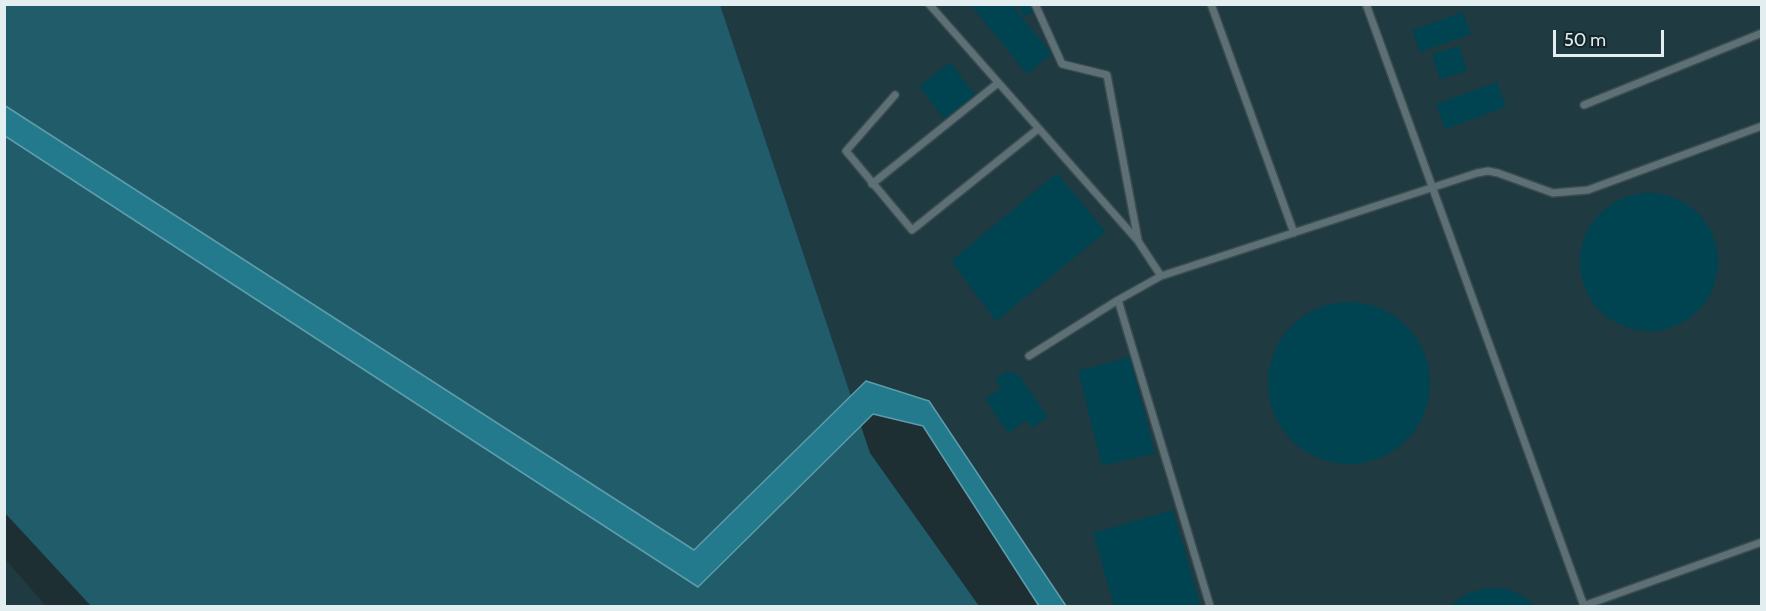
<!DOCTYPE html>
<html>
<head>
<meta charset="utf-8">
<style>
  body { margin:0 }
  #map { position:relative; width:1766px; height:611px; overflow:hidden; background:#1e2f34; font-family:Cabin,sans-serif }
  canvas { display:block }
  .frame { position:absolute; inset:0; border:6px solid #e3eef1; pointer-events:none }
  .scale { position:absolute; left:1553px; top:30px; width:111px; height:27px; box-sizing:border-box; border:3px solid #e3eef1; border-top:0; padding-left:8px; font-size:18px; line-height:21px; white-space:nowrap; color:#e3eef1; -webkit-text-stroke:4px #14252a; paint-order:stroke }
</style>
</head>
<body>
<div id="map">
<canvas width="1766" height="611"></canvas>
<div class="frame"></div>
<div class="scale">50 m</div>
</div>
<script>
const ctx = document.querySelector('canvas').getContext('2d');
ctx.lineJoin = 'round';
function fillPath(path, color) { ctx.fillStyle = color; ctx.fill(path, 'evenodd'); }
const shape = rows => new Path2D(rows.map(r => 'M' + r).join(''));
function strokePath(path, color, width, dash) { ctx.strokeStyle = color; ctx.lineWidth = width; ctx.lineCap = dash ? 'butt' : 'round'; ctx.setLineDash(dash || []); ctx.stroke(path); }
const built = shape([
  [4,5,1761,5,1761,606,1066,606,929,401,866,381,694,551],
  [5,559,46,606,5,606]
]);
const green = shape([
  [5,5,720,5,870,453,979,606,91,606,5,513]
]);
const water = shape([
  [4,105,694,550,866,381,929,401,1066,606,1039,606,923,426,873,414,698,587,5,136,4,105]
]);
const building = shape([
  [970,4,1011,4,1052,54,1027,74],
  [1018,4,1030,4,1033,13,1023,16],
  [1463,12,1471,34,1420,52,1412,30],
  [1459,46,1467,71,1440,79,1432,54],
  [950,62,975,95,944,119,919,86],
  [1497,82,1506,107,1445,129,1436,104],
  [1057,173,1106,232,996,321,951,261],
  '1580 262a69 69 0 1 1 138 0a69 69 0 1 1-138 0Z',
  '1268 383a81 81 0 1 1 162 0a81 81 0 1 1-162 0Z',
  [1130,357,1155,453,1102,466,1078,371],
  [1007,371,1018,374,1048,417,1032,428,1027,420,1008,433,985,399,1001,388,995,379],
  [1173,510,1200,604,1193,606,1114,606,1093,533],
  [1488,588,1506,589,1523,596,1536,606,1449,606,1468,593]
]);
const lane = shape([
  [929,4,1138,241,1161,276],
  [1035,4,1062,64,1107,75,1138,240],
  [1211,4,1294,233],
  [1366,4,1584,606],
  [895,95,846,151,912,230,1038,129],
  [1584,105,1762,33],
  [872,184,998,83],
  [1118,300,1210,606],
  [1029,356,1118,300,1161,276,1477,173,1488,171,1498,173,1553,193,1588,190,1762,126],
  [1583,606,1762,542]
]);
fillPath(built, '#203a41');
fillPath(green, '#215c6a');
fillPath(water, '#247a8d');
strokePath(water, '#5d9dab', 1.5);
fillPath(building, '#014451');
strokePath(lane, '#3b4b4e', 10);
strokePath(lane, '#5d7076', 7);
</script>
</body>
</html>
